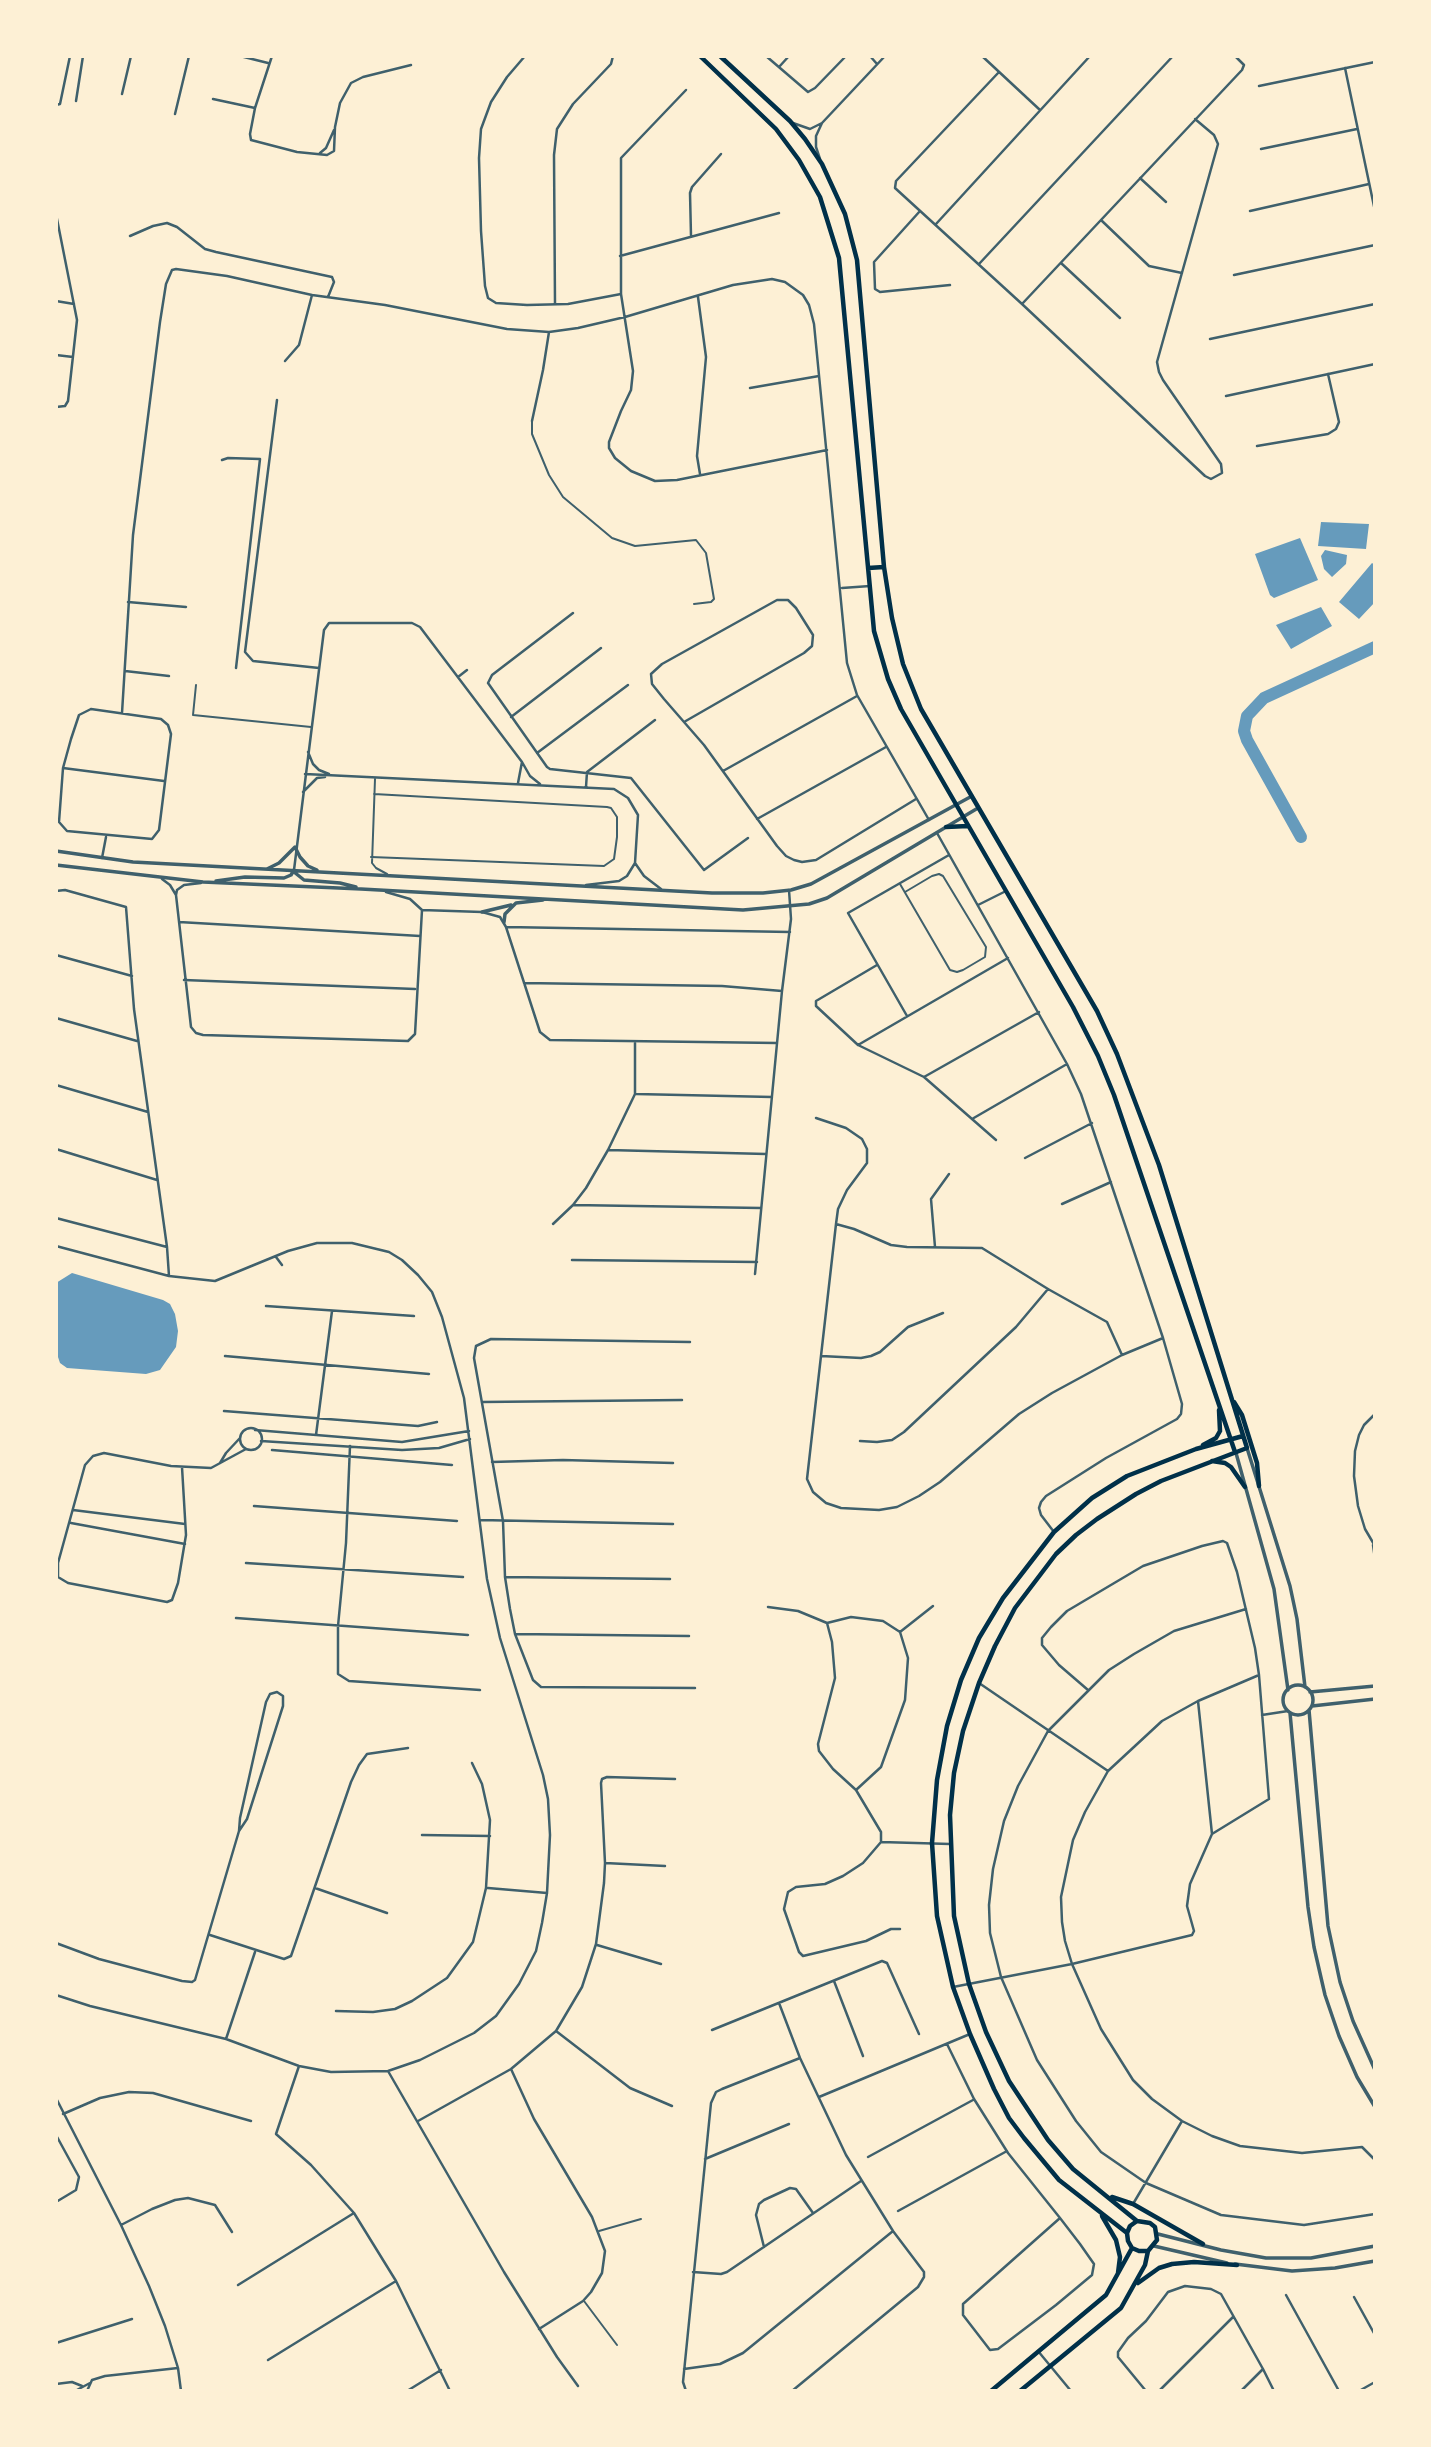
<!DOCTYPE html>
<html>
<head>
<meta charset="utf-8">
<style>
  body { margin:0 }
  #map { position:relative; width:1431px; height:2447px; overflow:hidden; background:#fdf0d5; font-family:Roboto,sans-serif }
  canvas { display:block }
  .frame { position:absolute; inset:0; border:58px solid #fdf0d5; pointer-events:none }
</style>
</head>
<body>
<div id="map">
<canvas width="1431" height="2447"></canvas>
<div class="frame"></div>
</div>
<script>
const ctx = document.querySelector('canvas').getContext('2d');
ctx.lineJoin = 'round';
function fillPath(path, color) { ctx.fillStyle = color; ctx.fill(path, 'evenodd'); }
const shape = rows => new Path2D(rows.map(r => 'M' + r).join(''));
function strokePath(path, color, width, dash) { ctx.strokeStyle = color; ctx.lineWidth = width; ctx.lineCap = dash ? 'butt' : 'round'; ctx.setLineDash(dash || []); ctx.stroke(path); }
const water = shape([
  [1321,522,1369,524,1366,549,1318,546],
  [1300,538,1318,580,1274,598,1270,595,1255,554],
  [1325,550,1347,555,1346,564,1332,577,1324,569,1321,556],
  [1372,563,1375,565,1375,602,1359,619,1339,602],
  [1321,607,1332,626,1291,649,1276,625],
  [72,1273,163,1300,170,1304,175,1314,178,1331,176,1347,160,1370,146,1374,67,1368,60,1363,56,1351,56,1283]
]);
const river = shape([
  [1301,837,1247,740,1244,731,1247,716,1264,698,1375,647]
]);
const service = shape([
  [532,422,532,434,549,475,563,497,612,538,635,546,696,540,706,553,714,599,711,602,694,604],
  [196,685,193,715,311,727],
  [375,779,372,863,376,868,387,874],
  [371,857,604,866,614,859,617,837,617,817,611,808,607,807,374,794],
  [900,884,950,970,957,972,963,970,985,957,986,947,943,876,939,874,932,876,905,892],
  [599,2231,641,2219],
  [584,2301,617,2345]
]);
const minor = shape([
  [240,56,268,63],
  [272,56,255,108,250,134,251,140,297,152,327,155,334,151,335,127,340,103,351,83,363,77,411,65],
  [525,56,507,77,491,102,481,129,479,158,481,231,485,286,488,298,496,303,527,305,568,304,621,294],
  [766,56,808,92,815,88,846,56],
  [870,56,877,64],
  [982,56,1040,110],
  [779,67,789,56],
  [1345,68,1375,211],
  [999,72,896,181,895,188,1022,304,1205,476,1211,479,1222,473,1221,464,1163,380,1159,372,1157,362,1218,144,1214,135,1195,119],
  [1259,86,1375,62],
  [686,90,621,158,621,294,633,371,631,390,621,411,609,442,609,448,615,458,631,471,655,481,677,480,827,450],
  [122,94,131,56],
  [213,99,255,108],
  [76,101,83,56],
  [56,105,60,104,70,56],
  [175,114,189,56],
  [793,123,810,129,822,123],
  [1261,149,1357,129],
  [320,153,326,148,334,130],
  [820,159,816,147,816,136,822,123,885,56],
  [1140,178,1166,202],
  [920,211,874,262,875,289,880,292,950,285],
  [1250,211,1369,184],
  [56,214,77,320,68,401,65,406,56,407],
  [1101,220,1149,266,1182,273],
  [936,224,1090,56],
  [130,236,153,226,167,223,177,227,205,249,216,252,332,277,334,282,328,297],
  [691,236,690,193,692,187,721,154],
  [620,256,779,213],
  [1061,263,1120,318],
  [979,264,1173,56],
  [1234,275,1375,245],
  [698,297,706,357,697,456,700,474],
  [56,301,74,304],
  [555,304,554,155,557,129,573,104,611,64,613,56],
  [1022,304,1242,70,1244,65,1235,56],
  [1210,339,1375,304],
  [56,355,73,357],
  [285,361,299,345,312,295],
  [750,388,819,376],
  [1226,396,1375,364],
  [277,400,245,652,253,661,319,668],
  [532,421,543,370,549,332],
  [1257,446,1328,434,1336,429,1339,422,1328,374],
  [222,460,228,458,260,459,236,668],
  [842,588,870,586],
  [128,602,186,607],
  [573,613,492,675,488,683,547,767,550,769,631,778,704,870,748,838],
  [125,671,169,676],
  [458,677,467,670],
  [91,709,161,719,168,725,171,734,159,830,152,839,67,831,59,822,63,768,71,739,79,715,91,709],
  [122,713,133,535,160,322,166,284,172,270,176,269,227,276,312,295,385,305,507,329,549,332,578,328,625,317,733,285,772,279,785,282,803,295,809,305,814,324,847,663,857,695,929,820],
  [511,717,601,648],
  [684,722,804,653,812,646,813,635,796,608,788,600,777,600,662,664,651,674,652,684,664,699,704,745,777,846,786,856,794,860,802,862,816,860,916,799],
  [308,752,313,764,319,770,329,774],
  [537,753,628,685],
  [63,768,164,781],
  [723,771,857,696],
  [305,774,614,789,628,798,638,815,635,863,627,876,619,881,586,885],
  [518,783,522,762],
  [586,787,587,772,655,720],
  [303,792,317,778,325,777],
  [757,819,886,747],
  [937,833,1067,1064,1081,1094,1163,1338,1182,1404,1181,1414,1177,1419,1106,1458,1046,1496,1041,1502,1039,1508,1041,1515,1054,1532],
  [102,858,106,837],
  [635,863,644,876,661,889],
  [294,870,324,630,329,623,412,623,420,627,522,762,530,776,540,784],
  [162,879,170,885,176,895],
  [201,883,184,885,177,890,176,895,191,1027,196,1033,203,1035,408,1041,415,1034,422,910],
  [56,891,65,890,126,907,134,1009,167,1247,169,1276],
  [386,892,410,899,422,910,482,912,500,917,506,927,540,1032,550,1040,777,1043],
  [978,905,1006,891],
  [179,922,420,936],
  [506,927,790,932],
  [56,955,132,976],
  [877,965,816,1001,816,1006,858,1045,924,1077,972,1119,1067,1064],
  [184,980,415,989],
  [524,983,722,986,782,991],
  [907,1016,848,913,949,855],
  [56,1018,137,1041],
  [858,1045,1008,958],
  [924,1077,1039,1012],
  [56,1085,148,1112],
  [636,1094,772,1097],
  [816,1118,846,1128,862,1139,867,1149,867,1163,847,1190,838,1209,836,1224,807,1479,813,1492,826,1503,841,1508,879,1510,897,1507,919,1496,940,1482,1019,1414,1052,1393,1122,1355,1163,1338],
  [972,1119,996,1140],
  [56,1149,157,1180],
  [608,1150,766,1154],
  [1025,1158,1092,1123],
  [1062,1204,1111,1182],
  [573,1205,761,1208],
  [56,1218,167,1247],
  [553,1224,573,1205,586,1188,608,1150,635,1094,635,1043],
  [836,1224,854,1229,891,1245,907,1247,982,1248,1048,1289,1107,1322,1122,1355],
  [56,1246,169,1276,215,1281,288,1251,317,1243,352,1243,389,1252,402,1260,418,1275,432,1292,442,1317,464,1398,487,1579,500,1638,543,1775,548,1799,550,1835,547,1893,542,1923,536,1951,519,1984,496,2016,474,2033,420,2060,388,2071,331,2072,299,2066,226,2039,90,2006,56,1995],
  [935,1247,931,1199,949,1174],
  [276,1257,282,1265],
  [572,1260,757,1262],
  [755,1274,782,991,791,919,789,890],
  [266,1306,414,1316],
  [690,1342,491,1339,476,1346,474,1358,503,1521,505,1577,510,1609,515,1634,533,1680,541,1687,695,1688],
  [225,1356,429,1374],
  [821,1356,861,1358,871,1356,880,1352,908,1327,943,1313],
  [482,1402,682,1400],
  [224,1411,418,1426,437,1422],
  [1375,1414,1364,1425,1359,1435,1355,1451,1354,1476,1358,1506,1365,1529,1375,1546],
  '240 1439a11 11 0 1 1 22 0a11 11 0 1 1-22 0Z',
  [255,1430,402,1442,469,1431],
  [316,1435,332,1311],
  [261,1441,402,1450,439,1448,470,1439],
  [860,1441,877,1442,892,1440,904,1432,1016,1327,1048,1289],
  [350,1446,346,1543,338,1626,338,1674,349,1681,480,1690],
  [272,1450,452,1465],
  [492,1462,563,1460,673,1463],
  [220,1463,226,1453,240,1438],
  [182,1467,186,1535,178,1583,172,1600,167,1602,68,1583,58,1577,58,1563,85,1465,93,1456,104,1453,171,1466,211,1468,246,1449],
  [254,1506,457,1521],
  [73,1510,185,1524],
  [480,1520,673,1524],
  [71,1523,185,1544],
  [1373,1545,1375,1559],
  [246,1563,463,1577],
  [505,1577,670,1579],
  [768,1607,798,1611,827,1623,851,1617,883,1621,900,1632],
  [1246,1609,1174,1631,1134,1654,1109,1670,1048,1731,1018,1786,1004,1821,993,1869,989,1905,990,1933,1001,1977,1037,2060,1076,2121,1101,2152,1146,2183,1221,2215,1304,2225,1375,2214],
  [236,1618,468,1635],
  [827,1623,832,1642,835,1678,818,1744,819,1751,833,1769,856,1790,881,1832,881,1842,863,1863,843,1876,825,1884,796,1887,788,1892,784,1909,799,1952,803,1956,866,1941,891,1929,900,1929],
  [515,1634,689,1636],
  [1259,1675,1198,1701,1162,1721,1108,1771,1085,1812,1073,1840,1061,1897,1062,1922,1065,1941,1072,1964,1101,2029,1133,2080,1152,2099,1182,2121,1212,2136,1240,2146,1302,2153,1362,2147,1375,2160],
  [979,1683,1108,1771],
  [1198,1701,1212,1834],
  [1262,1715,1288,1711],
  [856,1790,881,1767,905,1700,908,1658,900,1632,933,1606],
  [422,1835,490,1836],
  [881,1842,950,1844],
  [605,1863,665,1866],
  [315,1888,387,1913],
  [488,1888,547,1893],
  [210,1935,284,1959,291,1956,351,1782,359,1765,367,1754,408,1748],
  [56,1943,99,1959,182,1981,192,1982,195,1980,239,1831,240,1818,266,1702,270,1694,277,1692,283,1696,283,1706,247,1819,239,1831],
  [597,1945,661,1964],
  [834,1981,863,2056],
  [953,1987,1072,1964,1192,1935,1194,1931,1187,1906,1190,1884,1212,1834,1269,1799,1259,1675,1255,1648,1237,1572,1227,1543,1223,1541,1202,1546,1143,1566,1067,1611,1051,1627,1042,1638,1042,1645,1059,1665,1088,1690],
  [779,2003,800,2058,846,2155,893,2231,924,2272,924,2277,918,2287,792,2391],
  [336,2011,373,2012,395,2009,412,2001,447,1978,473,1942,486,1888,490,1820,482,1784,472,1763],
  [712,2030,882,1961,887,1963,919,2034],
  [556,2031,630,2088,672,2106],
  [226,2039,255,1952],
  [947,2044,974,2099,1008,2153,1060,2218,1080,2244,1094,2264,1092,2275,1056,2305,998,2349,990,2350,963,2315,963,2304,1060,2218],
  [299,2066,276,2134,311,2165,354,2213,396,2281,450,2391],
  [511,2069,534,2119,592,2217,605,2251,602,2273,591,2292,583,2301,539,2329],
  [388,2071,504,2272,557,2357,578,2386],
  [819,2097,970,2034],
  [56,2098,121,2225,149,2286,165,2326,178,2368,181,2391],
  [63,2114,100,2098,129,2092,153,2093,251,2121],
  [418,2121,511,2069,556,2031,582,1987,596,1944,604,1883,605,1863,601,1783,602,1779,607,1777,675,1779],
  [56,2135,79,2177,76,2190,56,2202],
  [868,2157,973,2100],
  [705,2159,789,2124],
  [1133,2204,1182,2121],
  [898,2211,1007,2151],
  [121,2225,152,2209,175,2200,188,2198,215,2205,232,2232],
  [764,2247,756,2215,759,2204,764,2200,790,2188,796,2189,813,2213],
  [693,2272,721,2274,727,2272,861,2181],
  [238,2285,354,2213],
  [1286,2295,1339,2391],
  [1354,2297,1375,2335],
  [56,2343,132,2319],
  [1038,2351,1071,2391],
  [268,2360,396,2281],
  [684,2369,720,2364,743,2353,893,2231],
  [56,2384,72,2382,82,2386],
  [75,2391,90,2383],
  [87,2391,92,2380,105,2376,178,2368],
  [407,2391,441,2370],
  [686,2391,683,2382,711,2103,716,2092,722,2089,800,2058],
  [1146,2391,1118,2357,1118,2352,1128,2338,1146,2321,1168,2292,1185,2286,1211,2289,1221,2294,1263,2369],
  [1159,2391,1233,2317],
  [1241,2391,1263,2369,1274,2391],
  [1359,2391,1375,2382]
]);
const tertiary = shape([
  [56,851,133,862,712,893,763,893,791,890,811,884,972,796],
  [56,865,203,882,361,889,743,910,809,904,827,898,978,808],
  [267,869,279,863,295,847,300,857,308,866,317,870],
  [294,872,304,880,340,883,356,887],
  [216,881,245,877,284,878,291,875,294,870],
  [482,912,511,905],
  [504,922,505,914,516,903,543,900],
  [1247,1448,1290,1586,1297,1619,1305,1687],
  [1236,1453,1274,1589,1288,1690],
  '1283 1700a15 15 0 1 1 30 0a15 15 0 1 1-30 0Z',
  [1310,1692,1375,1686],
  [1312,1706,1375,1699],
  [1309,1710,1328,1926,1340,1982,1353,2021,1375,2070],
  [1290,1713,1308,1907,1314,1947,1325,1995,1339,2036,1357,2077,1375,2107],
  [1158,2234,1221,2250,1266,2258,1311,2258,1375,2246],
  [1154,2246,1227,2263],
  [1235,2264,1292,2271,1335,2268,1375,2261]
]);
const secondary = shape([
  [700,56,776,129,799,160,820,197,839,258,874,631,888,679,901,709,1073,1007,1098,1056,1114,1095,1235,1452],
  [720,56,790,121,805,139,822,164,845,214,857,260,884,567,892,618,903,664,921,709,1097,1011,1117,1054,1159,1165,1247,1448,1161,1481,1136,1494,1097,1519,1076,1535,1056,1554,1015,1608,995,1646,979,1683,963,1731,954,1773,950,1815,954,1916,969,1984,986,2032,1009,2081,1048,2140,1073,2169,1137,2221,1150,2223,1155,2227,1157,2240,1148,2251,1139,2251,1132,2248,1128,2241,1127,2233,1130,2226,1137,2221],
  [868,568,884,567],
  [946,827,968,826],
  [1234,1402,1242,1415,1257,1463,1259,1486],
  [1203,1445,1216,1438,1220,1431,1219,1410],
  [1212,1461,1225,1463,1231,1467,1245,1487],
  [1112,2197,1133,2204,1203,2244],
  [1102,2216,1116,2240,1120,2257,1118,2273],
  [1127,2233,1059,2180,1024,2138,1009,2118,994,2089,970,2034,953,1987,937,1916,932,1843,937,1780,947,1726,961,1680,979,1638,1003,1598,1054,1532,1092,1498,1127,1476,1196,1449,1243,1436],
  [1138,2283,1159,2268,1172,2264,1194,2262,1237,2265],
  [991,2391,1106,2295,1132,2248],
  [1020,2391,1121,2308,1145,2265,1148,2251]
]);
fillPath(water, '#669bbc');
strokePath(river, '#669bbc', 12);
strokePath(service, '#3f606c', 2);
strokePath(minor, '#3f606c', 2.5);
strokePath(tertiary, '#3f606c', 3.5);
strokePath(secondary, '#003049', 4.5);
</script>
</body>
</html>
